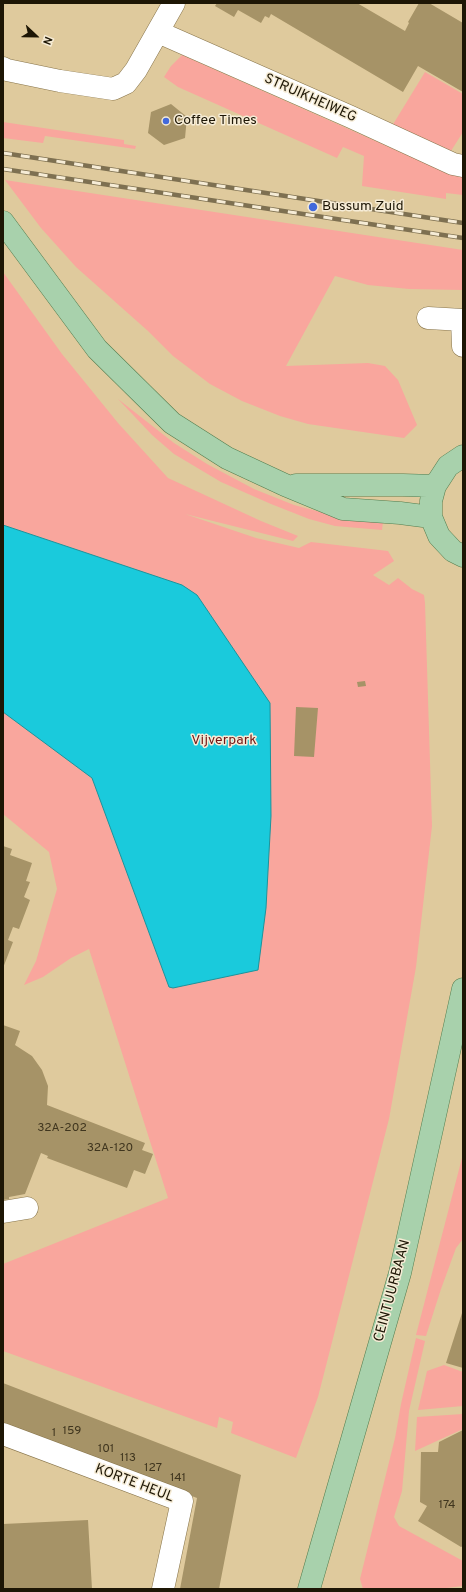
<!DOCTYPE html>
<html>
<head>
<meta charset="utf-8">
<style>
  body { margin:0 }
  #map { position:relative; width:466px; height:1592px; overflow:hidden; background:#dfca9d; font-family:Overpass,sans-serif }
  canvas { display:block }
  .frame { position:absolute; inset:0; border:4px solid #1d1605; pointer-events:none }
  .north { position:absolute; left:16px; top:16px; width:40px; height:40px; -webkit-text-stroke:3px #f6ecd6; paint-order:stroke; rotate:112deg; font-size:11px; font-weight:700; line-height:16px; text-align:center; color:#1d1605 }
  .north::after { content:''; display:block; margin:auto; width:14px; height:18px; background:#1d1605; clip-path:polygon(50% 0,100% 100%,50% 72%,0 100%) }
</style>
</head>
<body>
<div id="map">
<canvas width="466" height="1592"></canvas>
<div class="frame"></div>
<div class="north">N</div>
</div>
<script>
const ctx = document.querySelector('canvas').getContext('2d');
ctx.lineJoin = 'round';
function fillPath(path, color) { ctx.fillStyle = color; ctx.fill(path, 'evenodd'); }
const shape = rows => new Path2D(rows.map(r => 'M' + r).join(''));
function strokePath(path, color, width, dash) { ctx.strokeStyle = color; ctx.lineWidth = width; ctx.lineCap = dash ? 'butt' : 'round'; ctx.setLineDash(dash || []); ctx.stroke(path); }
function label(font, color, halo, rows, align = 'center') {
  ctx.font = font + ' Overpass,sans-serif'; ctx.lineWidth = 3; ctx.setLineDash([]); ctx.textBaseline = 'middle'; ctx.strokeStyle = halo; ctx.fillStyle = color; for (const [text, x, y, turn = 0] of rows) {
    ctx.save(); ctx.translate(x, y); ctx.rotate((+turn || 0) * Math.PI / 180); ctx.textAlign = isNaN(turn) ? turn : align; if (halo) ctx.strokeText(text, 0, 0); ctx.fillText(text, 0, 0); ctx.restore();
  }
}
const green = shape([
  [182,55,443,171,463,176,463,195,446,193,446,199,362,186,364,156,343,147,337,158,178,87,164,77,171,66],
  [425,72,463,94,463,132,451,151,392,126],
  [3,122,124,140,124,144,136,146,135,149,45,136,43,143,3,138],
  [5,180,463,250,463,290,409,289,368,285,335,276,286,366,368,363,385,366,398,380,417,425,404,438,308,424,280,416,242,401,210,384,173,356,148,331,76,267,41,228],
  [3,272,62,354,118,423,168,478,261,521,298,536,293,541,185,514,256,538,299,548,311,542,388,551,394,561,373,575,389,585,398,578,412,589,424,595,425,603,432,826,416,967,389,1119,318,1397,296,1458,231,1433,233,1422,219,1417,217,1428,3,1351,3,1264,168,1198,89,949,71,958,43,977,24,985,36,961,57,889,49,852,3,814],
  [118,399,174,443,207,464,254,489,294,505,332,515,383,521,382,530,335,526,309,519,271,504,221,482,174,454,152,435],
  [463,1154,463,1239,456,1248,441,1289,426,1336,416,1335],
  [416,1338,425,1341,409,1411,402,1491,394,1517,399,1526,463,1561,463,1586,438,1589,363,1589,360,1579,395,1438,401,1404],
  [444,1365,463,1372,463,1406,418,1410,427,1371],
  [463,1414,463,1429,415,1451,417,1417]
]);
const water = shape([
  [3,525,182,585,197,595,270,703,271,816,266,908,258,970,173,988,169,987,92,778,3,712,3,525]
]);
const building = shape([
  [217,3,357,3,405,31,409,23,408,22,419,3,429,3,463,23,463,92,418,66,403,92,271,14,269,18,265,16,261,23,238,10,234,17,215,6],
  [171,104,187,117,185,138,164,145,148,133,151,112],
  [365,681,366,686,358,687,357,682],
  [296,707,318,708,314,757,294,756],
  [3,846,12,849,10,855,32,863,26,881,30,882,24,897,30,900,19,929,13,927,8,940,13,942,3,968],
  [3,1025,20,1031,15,1045,32,1056,42,1070,48,1086,47,1105,145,1143,142,1150,153,1154,145,1174,134,1170,127,1188,47,1158,48,1156,41,1153,25,1194,9,1197,9,1199,3,1200],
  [463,1310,463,1368,446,1363],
  [3,1383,241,1475,219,1589,180,1589,197,1498,3,1424],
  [463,1430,463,1546,461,1547,418,1521,427,1506,420,1502,421,1452,438,1452,439,1442],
  [88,1520,92,1589,3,1589,3,1524]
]);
const minor = shape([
  [158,32,351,117,453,164,463,166],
  [3,68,7,70,60,81,113,89,126,83,136,70,174,3],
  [428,318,463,320],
  [462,320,463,346],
  [3,1212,27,1208],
  [3,1434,182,1501,163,1589]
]);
const major = shape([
  [3,222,97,349,172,423,227,458,285,485,343,509,400,513,431,517],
  [463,456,448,466,435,486,431,501,431,517,439,536,453,551,463,556],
  [296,485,403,485,435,486],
  [309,1589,400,1273,463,989]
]);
const rail = shape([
  [3,153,463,223],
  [3,169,463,238]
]);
const markers = [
  [166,121,4,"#4269db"],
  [313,207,5,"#4269db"]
];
const numberNames = [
  ["32A-202",62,1129],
  ["32A-120",110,1149],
  ["159",72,1432],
  ["1",54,1434],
  ["101",106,1450],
  ["113",128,1459],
  ["127",153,1469],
  ["141",178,1479],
  ["174",447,1506]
];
const streetNames = [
  ["STRUIKHEIWEG",310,99,24],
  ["CEINTUURBAAN",393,1291,-75],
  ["KORTE HEUL",134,1484,21]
];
const poiNames = [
  ["Coffee Times",174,121],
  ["Bussum Zuid",322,207]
];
const parkNames = [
  ["Vijverpark",224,741]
];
fillPath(green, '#f9a69d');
fillPath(water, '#1acadc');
strokePath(water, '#1b949c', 1);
fillPath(building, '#a69367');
strokePath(minor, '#87744a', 23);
strokePath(major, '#527c4e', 23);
strokePath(minor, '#fff', 22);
strokePath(major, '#a8d1ac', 22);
strokePath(rail, '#7e7051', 4.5);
strokePath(rail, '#f6ecd6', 3, [9]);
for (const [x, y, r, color] of markers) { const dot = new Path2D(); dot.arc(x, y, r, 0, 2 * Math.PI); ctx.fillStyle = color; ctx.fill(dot); strokePath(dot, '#f6ecd6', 1.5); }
label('12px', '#3f351e', null, numberNames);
label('14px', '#1d1605', '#f6ecd6', streetNames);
label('14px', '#1d1605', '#f6ecd6', poiNames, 'left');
label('14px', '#721515', '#f6ecd6', parkNames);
</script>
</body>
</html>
